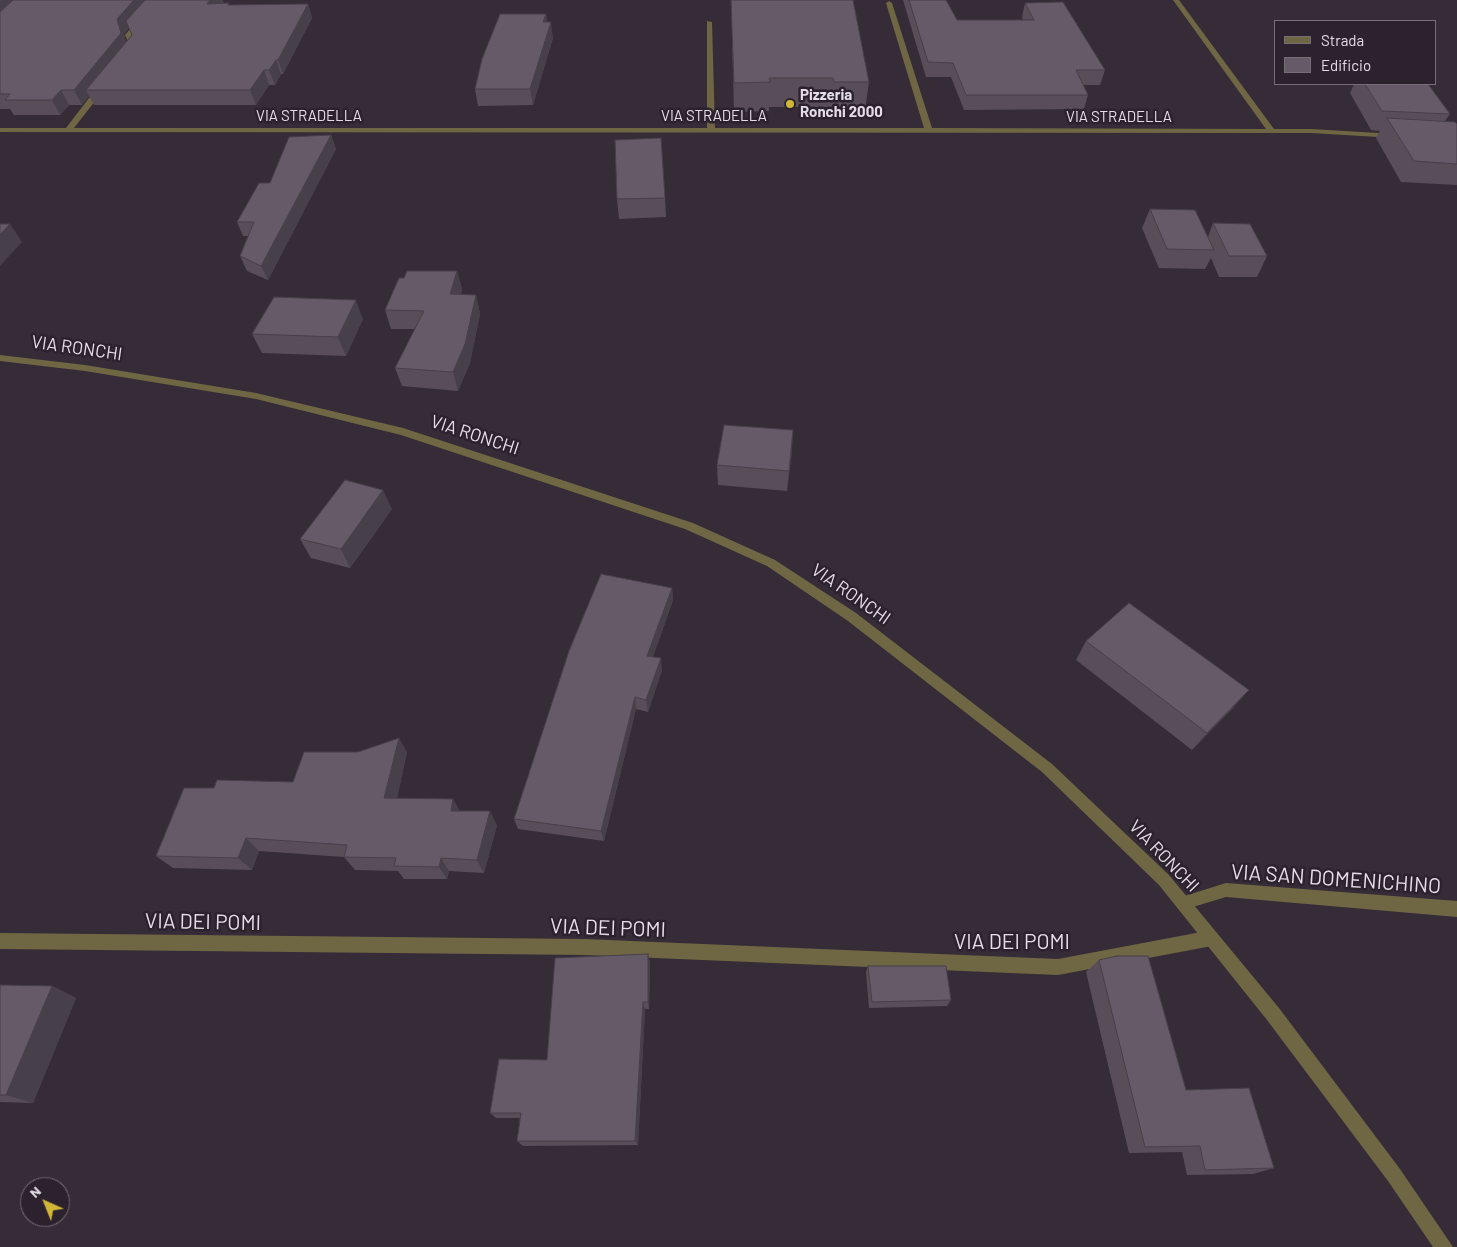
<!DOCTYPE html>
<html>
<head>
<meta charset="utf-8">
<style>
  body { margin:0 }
  #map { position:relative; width:1457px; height:1247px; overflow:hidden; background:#362c38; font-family:Barlow,sans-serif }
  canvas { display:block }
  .legend { position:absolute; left:1274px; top:20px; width:162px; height:65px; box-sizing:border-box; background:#2c222e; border:1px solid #766d77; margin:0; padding:6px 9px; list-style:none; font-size:15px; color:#e4dde5 }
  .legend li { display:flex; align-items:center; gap:10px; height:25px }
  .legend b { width:25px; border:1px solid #766d77 }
  .north { position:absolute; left:20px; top:1177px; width:50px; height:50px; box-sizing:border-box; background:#2c222e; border:1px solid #766d77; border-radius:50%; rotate:316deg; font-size:14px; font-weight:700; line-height:20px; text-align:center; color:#e4dde5 }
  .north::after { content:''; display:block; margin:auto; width:18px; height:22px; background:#d0b736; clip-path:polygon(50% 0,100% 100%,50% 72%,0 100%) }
</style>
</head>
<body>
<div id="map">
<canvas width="1457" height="1247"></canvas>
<ul class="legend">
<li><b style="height:6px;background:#6f6743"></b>Strada</li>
<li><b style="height:14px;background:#665a68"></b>Edificio</li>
</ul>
<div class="north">N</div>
</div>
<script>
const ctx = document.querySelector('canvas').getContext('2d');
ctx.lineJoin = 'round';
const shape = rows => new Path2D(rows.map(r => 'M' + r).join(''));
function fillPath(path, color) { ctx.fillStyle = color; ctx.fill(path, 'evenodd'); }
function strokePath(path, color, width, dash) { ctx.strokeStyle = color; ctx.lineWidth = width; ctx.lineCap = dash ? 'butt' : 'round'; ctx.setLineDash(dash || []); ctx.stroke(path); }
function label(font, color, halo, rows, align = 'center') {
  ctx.font = font + ' Barlow,sans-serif'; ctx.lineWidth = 5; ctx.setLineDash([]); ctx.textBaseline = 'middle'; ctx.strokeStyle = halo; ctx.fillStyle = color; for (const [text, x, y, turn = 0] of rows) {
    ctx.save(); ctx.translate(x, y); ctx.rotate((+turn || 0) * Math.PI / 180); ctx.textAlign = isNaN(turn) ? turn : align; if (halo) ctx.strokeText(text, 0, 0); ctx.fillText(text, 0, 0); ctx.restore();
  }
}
const service = shape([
  [707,21,712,22,715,130,711,132,707,130,707,21]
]);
const minor = shape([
  [155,0,162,0,131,35,137,48,133,53,129,53,131,48,125,35,155,0],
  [1173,0,1179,0,1274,129,1311,129,1395,134,1399,136,1395,138,1311,133,0,132,0,128,66,128,99,85,102,85,106,87,74,128,924,128,886,3,889,1,892,3,932,128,1266,129,1173,0],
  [1226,883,1457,901,1457,917,1226,897,1183,910,1178,908,1175,903,1178,898,1226,883],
  [1212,930,1217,933,1220,938,1217,943,1212,946,1058,975,584,955,0,949,0,933,584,939,1058,959,1212,930]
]);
const tertiary = shape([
  [0,355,85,365,256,393,403,428,693,523,775,560,856,613,1052,764,1169,875,1279,1008,1400,1169,1453,1247,1433,1247,1388,1181,1267,1020,1159,885,1042,772,848,621,767,566,685,529,401,435,256,399,85,371,0,361,0,355]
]);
const wall = shape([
  [0,0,224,3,230,5,308,4,312,18,283,74,281,74,275,85,269,85,256,105,94,105,89,96,82,105,69,105,60,115,14,115,10,109,0,109],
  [129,28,132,35,126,42,124,34],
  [731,0,869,82,865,111,831,111,830,107,769,107,769,111,734,112],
  [903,0,946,0,957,20,1023,20,1022,17,1025,3,1105,70,1100,85,1083,85,1088,95,1084,109,964,110,951,77,926,77],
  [546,14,547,22,553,38,533,105,478,106,475,89],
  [1354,84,1428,84,1450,114,1445,121,1457,124,1457,185,1401,182,1376,138,1380,131,1371,130,1350,93],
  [331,135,336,149,268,280,247,271,240,256,248,236,243,236,237,222,270,183],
  [665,198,666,217,619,219,617,199],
  [1150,209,1208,237,1213,223,1267,256,1257,277,1219,277,1211,258,1205,269,1159,268,1142,228],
  [457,271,462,289,461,295,476,295,480,314,470,363,458,391,402,386,395,368,415,329,391,329,385,310,404,278],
  [363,319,346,356,262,353,252,334],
  [792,451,787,491,718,485,717,465],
  [392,509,350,568,311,558,300,539],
  [672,588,673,600,653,657,662,670,648,712,636,709,604,841,518,829,514,819],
  [1086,641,1234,707,1192,750,1076,660],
  [407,752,397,798,460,811,497,825,484,873,449,871,447,879,404,879,398,871,355,870,344,857,259,851,252,870,173,868,156,856,214,788,293,782],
  [648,954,650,963,649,1009,645,1009,638,1145,523,1146,517,1141,520,1118,496,1118,490,1113,547,1060],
  [1099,960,1186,1090,1274,1168,1253,1174,1187,1175,1182,1152,1129,1153,1086,972],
  [868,966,951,1000,947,1006,869,1008,866,972],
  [0,985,52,986,76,998,33,1103,0,1102]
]);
const shadedWall = shape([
  [2,0,24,0,0,23,0,1],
  [134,0,153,0,124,34,128,48,86,90,89,96,82,105,74,90,117,19],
  [210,0,223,0,224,3,207,4],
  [308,4,312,18,283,74,278,60],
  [546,14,548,30,543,22],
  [551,22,553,38,533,105,530,89],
  [276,60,281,74,275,85,269,70],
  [264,70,269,85,256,105,250,90],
  [61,90,69,105,60,115,52,100],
  [331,135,336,149,268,280,261,266],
  [10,224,22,242,0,266,0,235],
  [457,271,462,289,455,313,450,294],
  [476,295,480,314,470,363,458,391,453,372],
  [356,300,363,319,346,356,338,337],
  [793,430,792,451,787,491,789,471],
  [383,490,392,509,350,568,341,549],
  [672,588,673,600,649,668,647,656],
  [661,658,662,670,648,712,646,700],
  [1249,690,1234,707,1192,750,1207,733],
  [635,697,636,709,604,841,601,831],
  [399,738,407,752,394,812,384,798],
  [453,799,461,813,451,811],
  [490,811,497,825,484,873,477,860],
  [246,838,259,851,252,870,238,858],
  [441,858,449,871,447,879,439,867],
  [648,954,650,963,649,1009,648,1002],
  [52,986,76,998,33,1103,6,1095],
  [643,1002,645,1009,638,1145,635,1141]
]);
const building = shape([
  [13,0,134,0,117,19,121,33,74,90,61,90,52,100,5,100,10,94,0,94,0,12,13,0],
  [145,0,210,0,207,4,229,3,228,5,308,4,278,60,276,60,269,70,264,70,250,90,86,90,132,35,126,21,145,0],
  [731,0,853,0,869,82,834,82,833,78,769,78,770,82,734,83,731,0],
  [909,0,946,0,957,20,1034,20,1025,3,1063,2,1105,70,1076,70,1088,95,966,95,953,63,928,62,909,0],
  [500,14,546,14,543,22,551,22,530,89,475,89,482,59,500,14],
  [1365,84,1428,84,1450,114,1382,111,1365,84],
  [1387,118,1455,122,1457,124,1457,164,1414,161,1387,118],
  [331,135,261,266,240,256,254,222,237,222,259,183,270,183,289,137,331,135],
  [661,138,665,198,617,199,615,140,661,138],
  [1150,209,1195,210,1214,250,1167,249,1150,209],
  [1213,223,1250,224,1267,256,1229,256,1213,223],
  [0,224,10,224,0,235,0,224],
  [407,271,457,271,450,294,476,295,465,344,453,372,395,368,424,311,385,310,399,278,404,278,407,271],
  [274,297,356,300,338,337,252,334,274,297],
  [724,425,793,430,789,471,717,465,724,425],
  [345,480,383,490,341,549,300,539,345,480],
  [601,574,672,588,647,656,661,658,646,700,635,697,601,831,514,819,569,651,601,574],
  [1129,603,1249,690,1207,733,1086,641,1129,603],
  [399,738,384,798,453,799,451,811,490,811,477,860,441,858,439,867,394,866,396,858,344,857,347,845,246,838,238,858,156,856,184,788,214,788,217,780,293,782,304,752,358,752,399,738],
  [648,954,648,1002,643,1002,635,1141,517,1141,521,1113,490,1113,499,1059,547,1060,555,958,648,954],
  [1117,956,1148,956,1186,1090,1249,1088,1274,1168,1205,1170,1200,1146,1145,1147,1099,960,1117,956],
  [868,966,946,966,951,1000,872,1002,868,966],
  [0,985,52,986,6,1095,0,1095,0,985]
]);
const markers = [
  [790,104,5,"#d0b736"]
];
const farPoinames = [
  ["Pizzeria",800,95],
  ["Ronchi 2000",800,112]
];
const farStreetnames = [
  ["VIA STRADELLA",309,116],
  ["VIA STRADELLA",714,116],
  ["VIA STRADELLA",1119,117]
];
const streetNames = [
  ["VIA RONCHI",77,348,8],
  ["VIA RONCHI",475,435,18],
  ["VIA RONCHI",851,594,35],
  ["VIA RONCHI",1164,856,46]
];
const nearStreetnames = [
  ["VIA SAN DOMENICHINO",1336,879,4],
  ["VIA DEI POMI",203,922,1],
  ["VIA DEI POMI",608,928,2],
  ["VIA DEI POMI",1012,942]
];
fillPath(service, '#6f6743');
fillPath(minor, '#6f6743');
fillPath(tertiary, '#6f6743');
fillPath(wall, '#584d59');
fillPath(shadedWall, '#473f49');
fillPath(building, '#665a68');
strokePath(building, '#473f49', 1);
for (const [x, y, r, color] of markers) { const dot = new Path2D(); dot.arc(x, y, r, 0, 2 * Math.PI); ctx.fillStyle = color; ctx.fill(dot); strokePath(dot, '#2c222e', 2); }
label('bold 15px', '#e4dde5', '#2c222e', farPoinames, 'left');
label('15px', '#e4dde5', '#2c222e', farStreetnames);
label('18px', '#e4dde5', '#2c222e', streetNames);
label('21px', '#e4dde5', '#2c222e', nearStreetnames);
</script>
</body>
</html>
